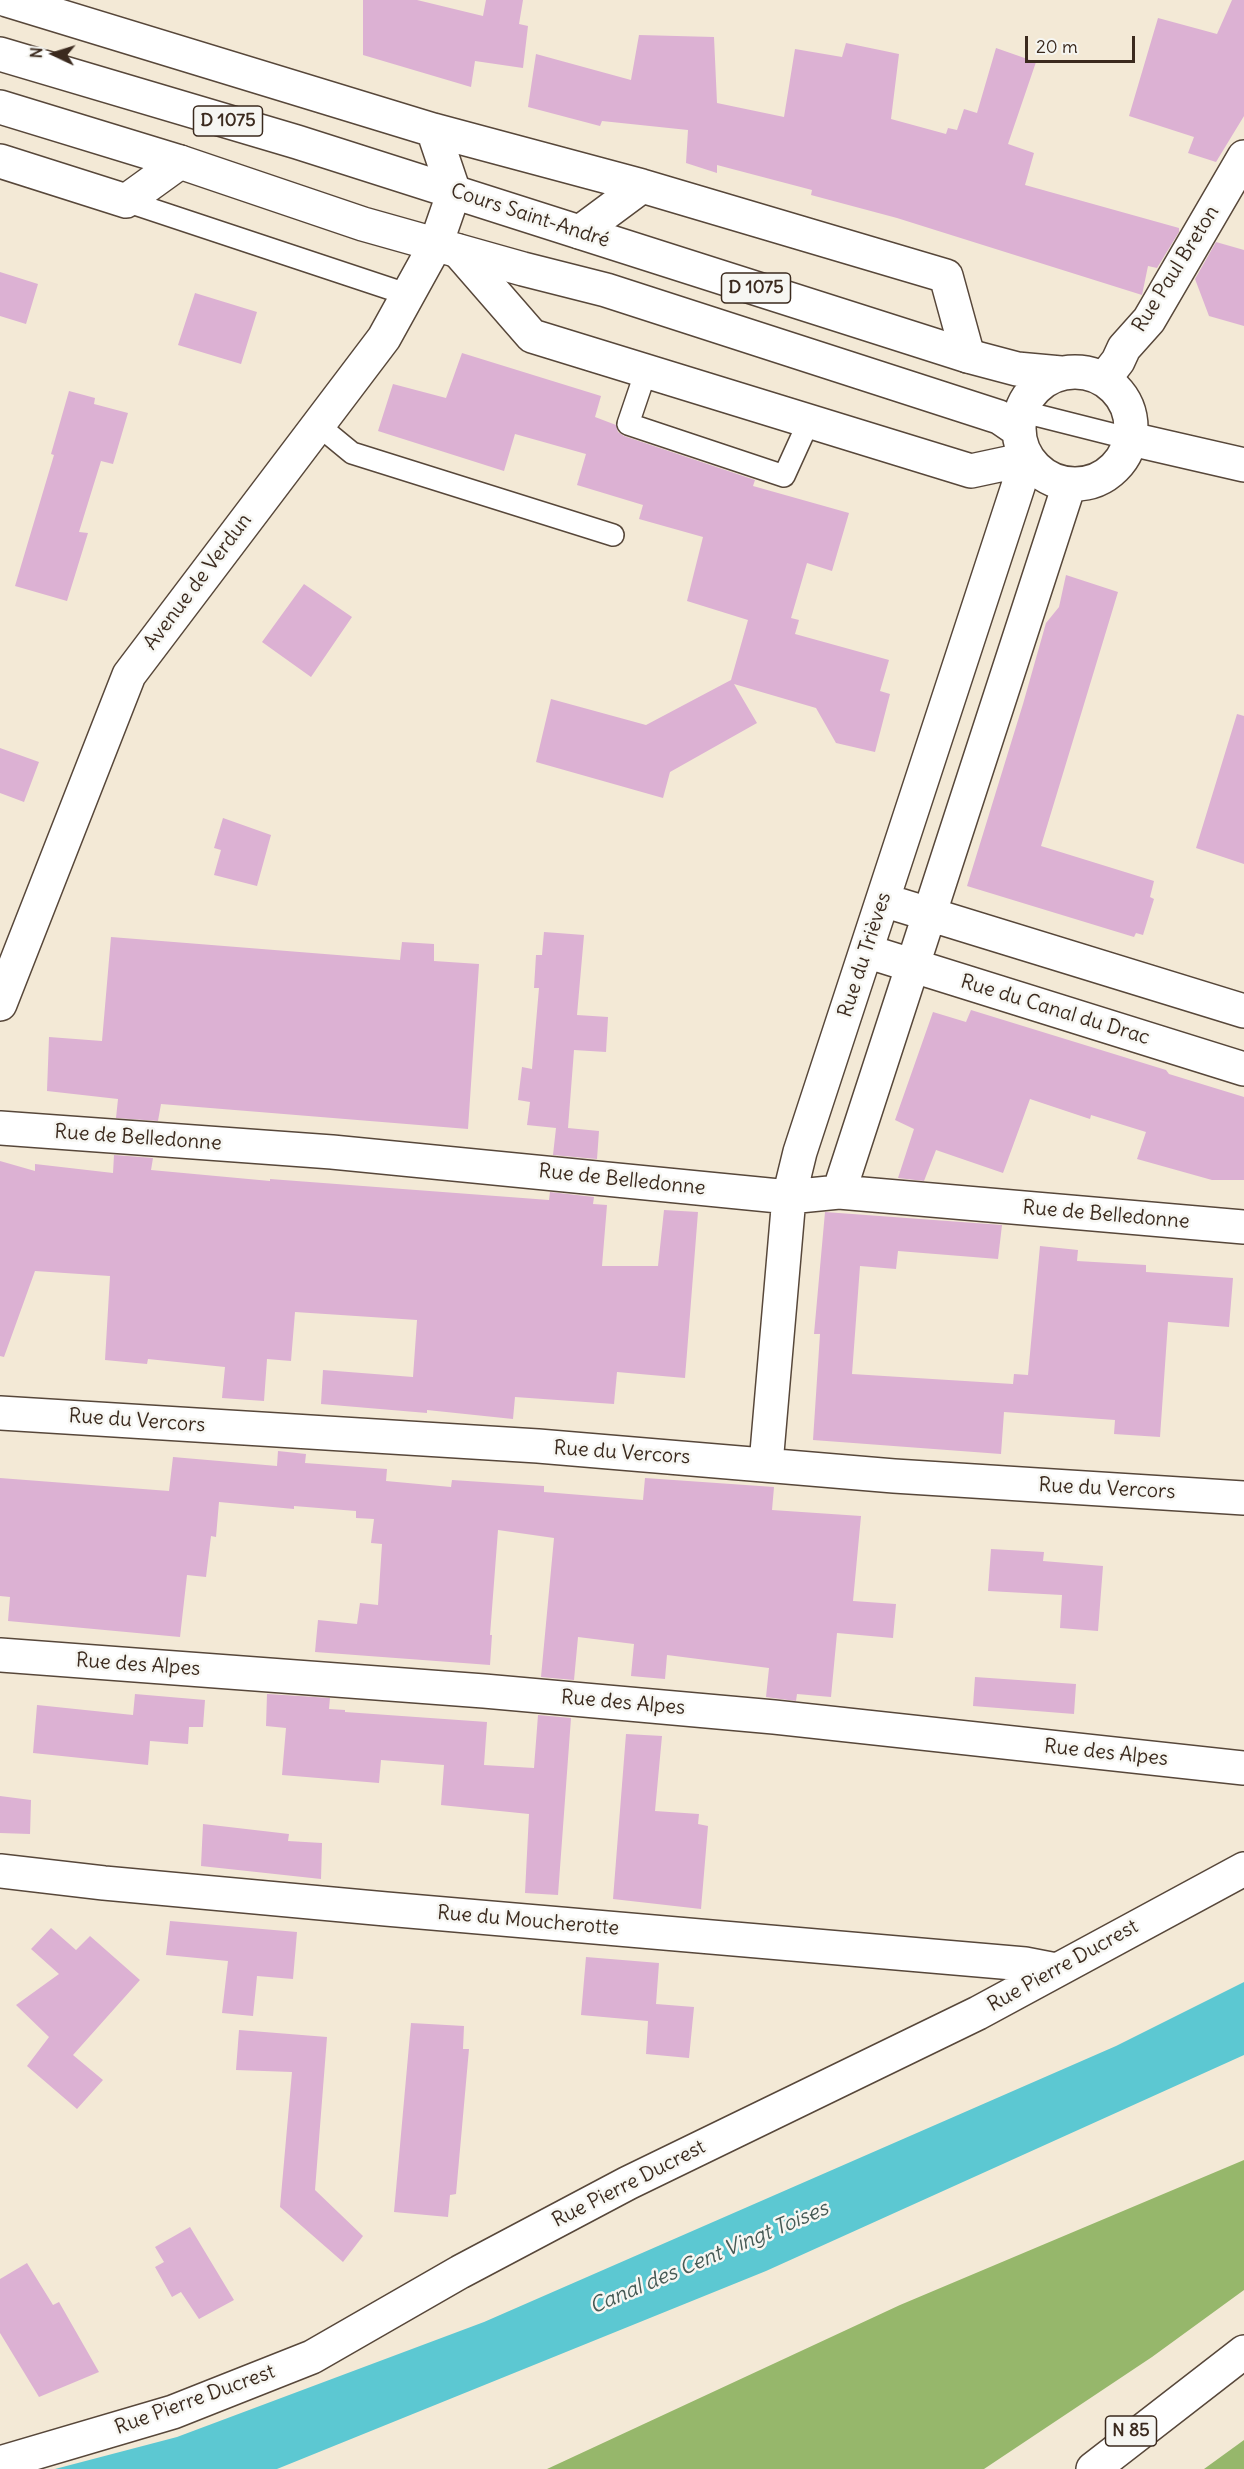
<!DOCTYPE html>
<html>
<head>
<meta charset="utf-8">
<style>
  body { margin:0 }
  #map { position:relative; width:1244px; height:2469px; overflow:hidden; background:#f3e9d6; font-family:Delius,sans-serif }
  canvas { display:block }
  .north { position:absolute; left:24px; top:24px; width:60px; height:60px; -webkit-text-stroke:4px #f6f6f2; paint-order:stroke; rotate:274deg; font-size:16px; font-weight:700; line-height:24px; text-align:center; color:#3b2a1e }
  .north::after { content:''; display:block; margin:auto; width:21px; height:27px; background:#3b2a1e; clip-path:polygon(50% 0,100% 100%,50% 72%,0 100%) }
  .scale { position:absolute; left:1025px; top:36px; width:110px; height:27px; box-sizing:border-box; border:3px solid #3b2a1e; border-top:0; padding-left:8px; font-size:18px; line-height:21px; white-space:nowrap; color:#3b2a1e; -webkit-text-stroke:4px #f6f6f2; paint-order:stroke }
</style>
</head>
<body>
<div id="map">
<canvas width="1244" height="2469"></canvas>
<div class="north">N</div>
<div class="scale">20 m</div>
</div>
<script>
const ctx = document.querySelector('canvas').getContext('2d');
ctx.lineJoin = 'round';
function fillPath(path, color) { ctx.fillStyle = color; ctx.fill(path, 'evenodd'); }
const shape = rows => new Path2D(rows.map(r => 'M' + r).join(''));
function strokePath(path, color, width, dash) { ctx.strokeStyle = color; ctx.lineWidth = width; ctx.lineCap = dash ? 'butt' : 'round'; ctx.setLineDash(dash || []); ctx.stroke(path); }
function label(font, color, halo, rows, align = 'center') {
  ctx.font = font + ' Delius,sans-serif'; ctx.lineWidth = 5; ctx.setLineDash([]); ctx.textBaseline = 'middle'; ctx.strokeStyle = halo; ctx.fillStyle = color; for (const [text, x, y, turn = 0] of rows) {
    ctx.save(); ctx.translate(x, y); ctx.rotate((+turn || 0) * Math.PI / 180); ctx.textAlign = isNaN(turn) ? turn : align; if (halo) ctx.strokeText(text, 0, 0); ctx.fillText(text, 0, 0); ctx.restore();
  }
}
const forest = shape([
  [1244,2160,1244,2290,1152,2357,984,2469,547,2469,900,2305],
  [1244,2440,1244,2469,1204,2469]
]);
const water = shape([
  [1244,1982,1244,2055,766,2271,277,2469,55,2469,177,2437,484,2322,1116,2046]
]);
const building = shape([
  [363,0,417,0,483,16,486,0,523,0,519,24,528,26,523,68,475,61,471,87,363,55],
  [1232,0,1244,0,1244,116,1216,162,1188,153,1194,137,1129,116,1158,18,1217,34],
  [639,35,714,37,717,103,784,117,795,49,842,57,846,43,899,54,891,119,946,134,948,128,957,130,964,109,977,113,996,48,1036,62,1008,144,1034,153,1025,185,1179,228,1179,232,1157,268,1148,266,1142,295,897,218,811,195,812,190,717,165,717,173,686,163,688,130,602,121,600,126,528,107,536,54,631,80],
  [1216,242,1244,250,1244,326,1209,316,1195,279],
  [0,272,38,284,26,324,0,316],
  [195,293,257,312,241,364,178,345],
  [462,353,601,396,595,417,616,425,618,432,624,436,755,480,753,486,849,513,832,571,807,563,791,618,799,620,795,634,889,660,880,691,890,694,875,752,836,743,816,708,734,684,757,723,670,772,663,798,536,762,551,699,646,725,731,680,748,620,687,601,703,537,639,519,643,505,577,485,586,454,515,434,504,471,378,431,393,384,446,398],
  [69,391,95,398,94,404,128,413,113,464,101,461,79,532,88,533,67,601,15,586,54,455,51,454],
  [1066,575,1118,592,1041,846,1154,881,1150,897,1154,899,1143,935,1136,933,1134,937,967,886,1023,704,1046,623,1059,607],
  [304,584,352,617,311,677,262,642],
  [1237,714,1244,716,1244,864,1196,848],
  [0,748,39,762,24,802,0,793],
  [223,818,271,835,257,886,214,875,221,850,214,848],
  [544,932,584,935,577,1015,608,1017,606,1052,574,1050,568,1128,599,1131,597,1159,553,1155,556,1128,527,1125,530,1102,518,1100,522,1067,532,1069,539,988,534,988,536,955,542,955],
  [111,937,400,960,402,942,434,944,434,961,479,964,468,1129,161,1104,158,1121,116,1118,118,1099,47,1091,49,1037,102,1041],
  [971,1010,1166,1070,1169,1074,1244,1097,1244,1180,1212,1180,1137,1159,1146,1132,1091,1115,1090,1119,1030,1099,1003,1173,936,1150,924,1181,898,1178,914,1129,895,1120,933,1012,966,1022],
  [114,1155,153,1158,151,1170,270,1181,270,1179,549,1200,550,1192,594,1197,593,1204,607,1205,602,1266,658,1266,664,1210,698,1212,685,1378,617,1372,614,1404,515,1397,513,1419,427,1410,427,1413,321,1404,323,1370,413,1377,417,1320,295,1312,291,1361,267,1359,264,1401,222,1398,225,1367,148,1359,147,1364,105,1360,110,1276,35,1271,4,1357,0,1356,0,1161,35,1171,35,1164,113,1173],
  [825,1212,1002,1225,998,1259,898,1251,896,1269,860,1266,852,1374,1013,1384,1014,1374,1028,1375,1040,1246,1078,1250,1077,1261,1146,1265,1146,1272,1233,1278,1229,1327,1168,1322,1160,1437,1114,1434,1115,1420,1004,1412,1001,1454,813,1440,820,1334,814,1334],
  [278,1451,306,1454,305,1463,387,1469,386,1481,451,1487,452,1480,544,1486,544,1492,643,1500,645,1478,774,1487,772,1510,861,1516,853,1601,896,1604,893,1638,837,1633,831,1697,797,1694,796,1701,766,1697,769,1668,667,1655,665,1679,631,1676,634,1644,578,1637,574,1680,541,1677,554,1538,498,1530,490,1635,492,1635,490,1665,315,1652,318,1620,357,1624,360,1603,378,1605,382,1544,371,1543,374,1519,356,1518,356,1511,294,1506,294,1509,219,1502,216,1537,211,1536,206,1577,187,1575,180,1637,8,1621,10,1597,0,1596,0,1478,169,1491,173,1457,277,1466],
  [991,1549,1044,1552,1043,1561,1103,1566,1098,1631,1060,1628,1062,1595,988,1591],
  [975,1677,1076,1684,1074,1714,973,1706],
  [135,1694,205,1700,203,1727,189,1727,188,1744,150,1741,148,1765,33,1753,37,1705,133,1715],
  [267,1694,330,1698,329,1709,345,1710,345,1712,487,1722,484,1765,534,1768,538,1715,571,1718,558,1895,525,1893,529,1814,441,1805,444,1765,381,1760,379,1783,282,1775,286,1728,266,1726],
  [626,1734,662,1736,655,1811,699,1814,698,1824,708,1826,701,1909,613,1899],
  [0,1796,31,1800,30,1834,0,1833],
  [203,1824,289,1834,288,1841,322,1843,321,1879,201,1866],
  [170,1921,297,1932,293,1979,257,1976,253,2016,222,2013,228,1961,166,1955],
  [51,1928,76,1950,90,1936,140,1980,73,2055,103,2080,77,2109,27,2066,49,2037,16,2005,59,1974,31,1949],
  [586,1957,659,1963,656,2004,694,2007,689,2058,646,2054,648,2021,581,2015],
  [411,2023,464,2026,463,2049,469,2049,456,2194,450,2195,448,2217,394,2212],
  [239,2030,327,2037,315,2190,363,2236,343,2262,280,2207,292,2072,236,2070],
  [190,2227,234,2300,199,2319,181,2292,172,2297,155,2267,164,2262,155,2247],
  [27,2263,53,2305,59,2302,99,2372,39,2397,0,2333,0,2279]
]);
const lane = shape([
  [126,201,409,295],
  [646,371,628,424,784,476,809,421],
  [1020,411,1131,439],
  [318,425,352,453,613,535]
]);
const street = shape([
  [7,0,433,130,642,186,946,276,968,356],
  [0,161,126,201,180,162],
  [580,232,642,186],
  [458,251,532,336,971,471,1027,459,800,1152,789,1197,766,1464],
  [1104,379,1118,361,1124,348,1149,320,1244,157],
  [883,900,1244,1011],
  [866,951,1244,1069],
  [0,1004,129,675,384,338,436,244,454,192,433,130],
  [0,1128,332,1152,789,1197,839,1192,1244,1227],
  [839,1192,1069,485],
  [0,1413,538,1446,894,1476,1244,1498],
  [0,1655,484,1691,774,1717,1244,1768],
  [0,1871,104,1883,386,1909,1025,1964,1056,1970],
  [0,2463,173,2412,312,2357,460,2272,628,2183,978,2013,1244,1869]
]);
const primary = shape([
  [0,54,297,142,968,356,1017,369,1061,373],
  [0,107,180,162,363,224,523,269,606,290,999,417,1018,430],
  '1019 428a56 56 0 1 1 112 0a56 56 0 1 1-112 0Z',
  [1131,439,1244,465]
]);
const highway = shape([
  [1093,2469,1244,2352]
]);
const shields = [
  [228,121,69],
  [756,288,69],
  [1131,2431,51]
];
const shieldNames = [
  ["D 1075",228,121],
  ["D 1075",756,288],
  ["N 85",1131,2431]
];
const streetNames = [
  ["Cours Saint-André",530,216,18],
  ["Rue Paul Breton",1176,269,-58],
  ["Avenue de Verdun",198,582,-53],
  ["Rue du Trièves",865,955,-72],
  ["Rue du Canal du Drac",1055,1010,17],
  ["Rue de Belledonne",138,1138,4],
  ["Rue de Belledonne",622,1180,6],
  ["Rue de Belledonne",1106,1215,5],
  ["Rue du Vercors",137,1421,4],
  ["Rue du Vercors",622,1453,4],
  ["Rue du Vercors",1107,1489,3],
  ["Rue des Alpes",138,1665,4],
  ["Rue des Alpes",623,1703,5],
  ["Rue des Alpes",1106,1753,6],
  ["Rue du Moucherotte",528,1921,5],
  ["Rue Pierre Ducrest",1063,1966,-29],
  ["Rue Pierre Ducrest",629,2184,-27],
  ["Rue Pierre Ducrest",195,2400,-20]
];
const waterNames = [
  ["Canal des Cent Vingt Toises",709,2258,-23]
];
fillPath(forest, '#96b76b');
fillPath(water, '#5cc8d2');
fillPath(building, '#dcb1d3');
strokePath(lane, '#57473a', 24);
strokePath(street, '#57473a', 36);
strokePath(primary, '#57473a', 36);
strokePath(highway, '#57473a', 36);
strokePath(lane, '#fff', 21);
strokePath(street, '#fff', 33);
strokePath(primary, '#fff', 33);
strokePath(highway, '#fff', 33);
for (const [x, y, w] of shields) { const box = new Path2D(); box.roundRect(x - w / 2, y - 15, w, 30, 4.5); ctx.fillStyle = '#f6f6f2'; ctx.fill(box); strokePath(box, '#3b2a1e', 1.5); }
label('bold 18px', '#3b2a1e', null, shieldNames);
label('20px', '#3b2a1e', '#f6f6f2', streetNames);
label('italic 21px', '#455954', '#f6f6f2', waterNames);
</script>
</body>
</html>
